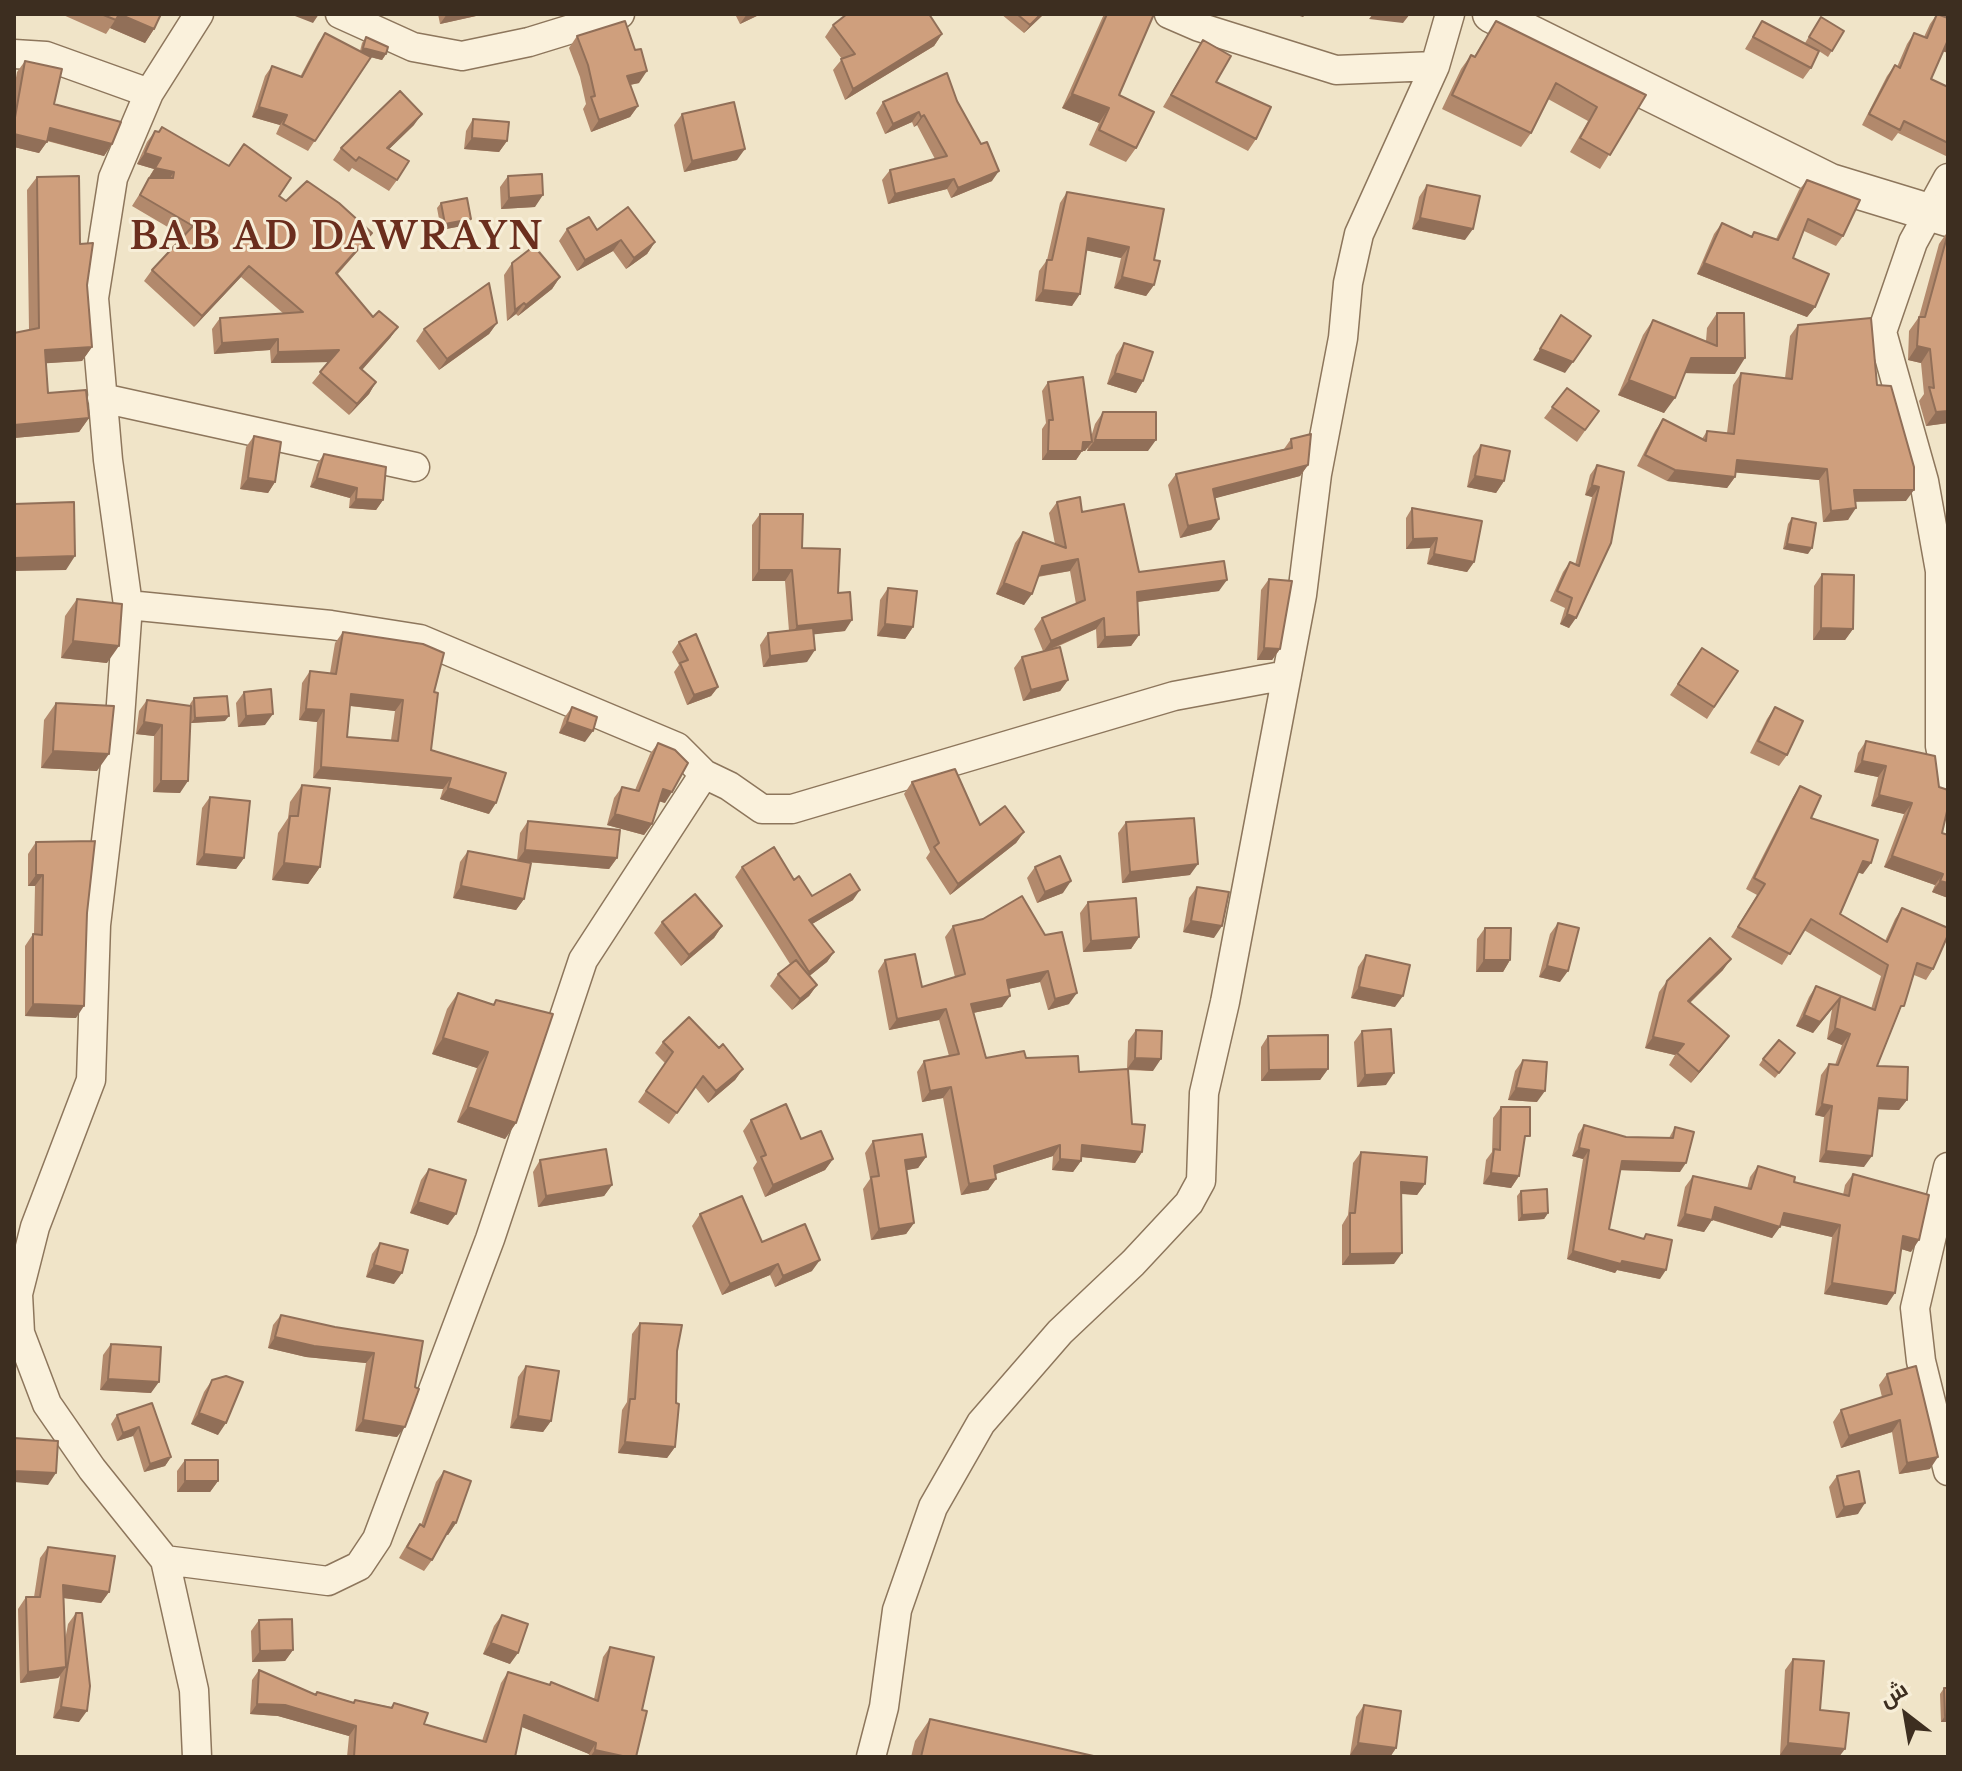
<!DOCTYPE html>
<html>
<head>
<meta charset="utf-8">
<style>
  body { margin:0 }
  #map { position:relative; width:1962px; height:1771px; overflow:hidden; background:#f0e4c8; font-family:"Libre Baskerville",Cairo,serif }
  canvas { display:block }
  .frame { position:absolute; inset:0; border:16px solid #3d2e20; pointer-events:none }
  .north { position:absolute; left:1866px; top:1675px; width:80px; height:80px; -webkit-text-stroke:6px #f7eed8; paint-order:stroke; rotate:329deg; font-size:22px; font-weight:700; line-height:32px; text-align:center; color:#3d2e20 }
  .north::after { content:''; display:block; margin:auto; width:28px; height:36px; background:#3d2e20; clip-path:polygon(50% 0,100% 100%,50% 72%,0 100%) }
</style>
</head>
<body>
<div id="map">
<canvas width="1962" height="1771"></canvas>
<div class="frame"></div>
<div class="north">ش</div>
</div>
<script>
const ctx = document.querySelector('canvas').getContext('2d');
ctx.lineJoin = 'round';
const shape = rows => new Path2D(rows.map(r => 'M' + r).join(''));
function strokePath(path, color, width, dash) { ctx.strokeStyle = color; ctx.lineWidth = width; ctx.lineCap = dash ? 'butt' : 'round'; ctx.setLineDash(dash || []); ctx.stroke(path); }
function fillPath(path, color) { ctx.fillStyle = color; ctx.fill(path, 'evenodd'); }
function label(font, color, halo, rows, align = 'center') {
  ctx.font = font + ' "Libre Baskerville",serif'; ctx.lineWidth = 6; ctx.setLineDash([]); ctx.textBaseline = 'middle'; ctx.strokeStyle = halo; ctx.fillStyle = color; for (const [text, x, y, turn = 0] of rows) {
    ctx.save(); ctx.translate(x, y); ctx.rotate((+turn || 0) * Math.PI / 180); ctx.textAlign = isNaN(turn) ? turn : align; if (halo) ctx.strokeText(text, 0, 0); ctx.fillText(text, 0, 0); ctx.restore();
  }
}
const minor = shape([
  [340,14,413,47,462,56,529,42,620,14],
  [1169,14,1199,27,1336,70,1435,66],
  [14,54,46,56,149,93],
  [1948,178,1913,242,1882,332,1924,481,1940,571,1940,746,1948,786],
  [102,398,415,467],
  [128,605,331,625,420,639,677,747,704,774,729,786,762,809,792,809,1174,696,1287,675],
  [1948,1167,1915,1308,1921,1361,1948,1471],
  [165,1560,328,1581,359,1566,377,1539,490,1239,583,960,704,774],
  [197,1757,194,1690,165,1560,92,1469,47,1404,20,1333,18,1294,35,1227,91,1080,96,925,119,732,128,605,108,460,94,298,113,178,149,93,199,14],
  [871,1757,884,1707,897,1610,933,1507,981,1423,1060,1332,1133,1263,1189,1203,1201,1181,1204,1093,1225,1002,1302,595,1317,474,1343,338,1348,283,1359,234,1435,66,1450,14]
]);
const tertiary = shape([
  [1491,14,1830,182,1948,218]
]);
const wall = shape([
  [61,14,161,14,154,29,145,43,110,28,106,34],
  [438,14,478,14,476,16,440,24],
  [735,14,761,14,740,24],
  [1001,14,1044,14,1024,33],
  [1104,14,1154,14,1119,95,1136,148,1126,162,1089,145,1099,123,1062,108],
  [1937,14,1948,18,1948,53,1942,51,1931,79,1948,87,1948,157,1898,133,1892,141,1862,125,1887,76,1895,65,1897,67,1907,44,1914,33,1924,37,1930,24],
  [1496,21,1646,95,1600,169,1570,152,1588,121,1548,99,1531,133,1521,147,1442,109,1461,69,1471,55,1474,57],
  [1762,21,1816,49,1805,43,1817,23,1844,31,1828,57,1819,51,1811,68,1803,79,1745,49],
  [833,25,942,34,934,46,845,100,833,70,842,59,825,37],
  [325,33,360,51,362,43,366,37,386,54,382,60,370,57,308,151,276,134,280,125,252,117,265,76,272,66,300,77,318,43],
  [577,36,639,83,630,85,638,106,630,117,591,132,583,109,586,104,580,77,569,48],
  [1203,40,1216,82,1256,139,1248,151,1163,107,1196,51],
  [25,61,54,104,112,144,104,156,47,141,39,153,14,147,14,89,17,72],
  [957,101,992,181,951,198,947,189,888,204,882,180,890,170,935,159,917,125,914,127,912,122,885,134,876,113,883,102],
  [682,114,737,160,684,172,674,125],
  [473,119,507,141,499,152,464,149,466,131],
  [414,125,389,149,397,180,389,191,352,168,349,172,333,160,341,148],
  [155,131,279,196,286,201,372,233,364,244,337,275,373,317,398,327,390,338,362,370,376,382,369,394,349,415,312,383,329,362,271,363,270,350,214,354,212,329,220,318,284,314,241,277,194,327,144,281,152,270,183,236,132,206,149,179,148,179,154,169,137,164,147,142],
  [508,176,535,207,501,209,500,187],
  [37,177,80,244,87,285,92,347,82,361,46,363,48,393,89,418,79,432,14,438,29,330,27,190],
  [1807,180,1843,236,1836,246,1804,231,1793,258,1815,307,1807,317,1697,274,1714,234,1722,223,1751,236,1754,232,1776,239,1799,190],
  [1427,185,1465,240,1412,229,1419,197],
  [1067,192,1154,260,1154,285,1146,296,1114,288,1121,258,1086,250,1072,306,1035,301,1039,271,1047,260,1060,203],
  [441,203,467,225,441,230,437,208],
  [567,229,597,230,655,242,647,254,626,269,613,251,577,271,559,241],
  [1948,231,1948,423,1926,426,1919,401,1924,394,1921,363,1908,360,1909,331,1919,317,1939,244],
  [512,263,560,277,552,289,518,316,516,314,507,321,504,275],
  [1717,313,1735,374,1685,373,1664,413,1618,395,1643,335,1653,320,1706,341,1707,328],
  [497,323,489,334,439,370,416,341,424,329],
  [1798,325,1877,385,1906,501,1855,501,1848,520,1823,522,1819,480,1736,472,1735,477,1727,488,1667,481,1637,466,1655,431,1663,419,1702,439,1707,431,1727,433,1733,385,1741,373,1785,378,1790,336],
  [1124,343,1143,381,1136,393,1107,384,1116,355],
  [1048,382,1091,437,1095,424,1103,412,1148,451,1087,451,1088,447,1085,451,1082,451,1076,460,1042,460,1042,429,1046,423,1042,391],
  [1567,388,1599,411,1577,442,1544,418],
  [254,436,275,482,268,493,240,489,246,447],
  [1291,439,1308,465,1300,476,1215,498,1219,519,1211,530,1180,538,1168,485,1176,474,1284,449],
  [1481,445,1504,481,1496,493,1467,487,1473,456],
  [324,454,383,500,376,510,349,508,350,498,310,487,317,464],
  [1597,465,1624,472,1569,628,1560,624,1565,608,1550,601,1563,572,1570,562,1575,565,1592,497,1585,495,1590,475],
  [1057,502,1082,512,1139,572,1219,591,1137,602,1139,635,1131,646,1097,648,1096,629,1050,650,1068,680,1060,691,1023,701,1014,668,1022,657,1043,651,1034,629,1042,618,1076,604,1070,571,1038,577,1024,605,996,594,1015,543,1023,532,1055,544,1049,513],
  [1412,508,1474,562,1467,572,1427,564,1430,548,1406,549,1406,518],
  [760,514,802,548,838,593,845,631,813,634,807,662,763,667,760,645,768,633,789,631,785,581,752,581,752,525],
  [1792,518,1808,554,1783,549,1788,524],
  [1822,574,1853,629,1845,640,1813,640,1814,586],
  [1269,579,1280,649,1272,660,1257,660,1261,590],
  [888,588,913,627,905,639,877,636,880,600],
  [77,599,107,663,61,658,65,616],
  [343,632,434,692,431,750,489,814,440,799,443,789,313,778,317,722,299,720,302,683,310,671,330,673,335,643],
  [350,706,395,711,391,740,347,737],
  [679,642,718,687,711,696,687,705,674,672,679,665,672,652],
  [1702,648,1738,671,1707,719,1670,695],
  [244,692,265,725,238,727,236,703],
  [194,698,225,721,191,723,180,793,153,792,154,736,136,734,139,711,147,700,190,706,190,704],
  [56,703,97,771,41,768,44,720],
  [572,707,585,742,559,733,564,718],
  [1775,707,1787,755,1779,766,1750,753,1767,719],
  [1866,741,1942,833,1948,898,1932,892,1935,885,1884,867,1904,814,1871,806,1878,777,1854,772,1858,753],
  [658,743,665,803,659,801,652,824,644,835,607,825,614,798,622,787,635,790,650,754],
  [912,782,980,825,1024,832,1016,843,950,895,926,858,930,852,904,794],
  [302,785,320,867,308,884,272,880,278,833,288,818,290,802],
  [1800,786,1811,818,1863,874,1858,872,1840,914,1885,941,1895,919,1902,908,1933,969,1926,980,1914,975,1877,1066,1907,1100,1899,1110,1877,1109,1864,1167,1819,1162,1824,1117,1815,1115,1821,1075,1829,1064,1835,1065,1842,1045,1827,1039,1832,1009,1813,1033,1796,1026,1809,997,1816,986,1871,1009,1881,976,1804,930,1782,965,1731,937,1757,895,1746,889,1793,797],
  [210,797,244,858,236,869,196,865,202,808],
  [528,821,617,858,609,869,526,862,524,899,516,910,453,898,460,862,468,851,517,860,520,833],
  [1126,822,1190,875,1122,883,1118,833],
  [36,842,76,1018,25,1016,25,946,33,934,34,934,35,886,28,886,28,854],
  [742,867,794,880,812,896,853,900,812,924,834,952,827,962,809,976,817,985,809,996,792,1010,770,986,778,974,790,964,735,877],
  [1035,867,1063,893,1037,903,1027,878],
  [1197,887,1214,938,1183,932,1189,898],
  [1022,896,1069,1004,1048,1010,1040,982,1008,989,1002,1007,973,1013,986,1058,1026,1058,1079,1072,1127,1069,1128,1041,1136,1030,1153,1071,1128,1070,1132,1124,1142,1152,1135,1163,1081,1157,1081,1161,1073,1172,1052,1170,1053,1156,995,1174,996,1179,988,1190,961,1195,943,1098,922,1102,917,1072,924,1061,949,1056,939,1020,889,1030,878,971,885,960,922,987,955,977,945,937,953,926,983,919],
  [1088,902,1139,937,1131,949,1083,952,1080,913],
  [662,922,722,926,714,938,681,966,654,933],
  [1558,923,1560,982,1539,977,1550,934],
  [1485,928,1510,960,1503,972,1476,972,1477,939],
  [1366,955,1395,1007,1351,998,1358,967],
  [1723,970,1690,1003,1721,1047,1691,1083,1669,1065,1675,1055,1645,1048,1659,992,1667,981],
  [458,993,493,1004,496,1000,516,1123,505,1139,457,1122,477,1068,432,1054,447,1009],
  [1362,1031,1386,1085,1357,1087,1354,1042],
  [1268,1036,1328,1069,1320,1080,1261,1081,1261,1047],
  [663,1042,719,1048,743,1069,735,1080,708,1103,695,1087,669,1124,638,1102,665,1063,655,1053],
  [1795,1053,1775,1078,1759,1065,1763,1059],
  [1523,1060,1537,1102,1508,1100,1515,1071],
  [1501,1107,1524,1144,1519,1176,1511,1188,1483,1184,1486,1160,1492,1152,1493,1118],
  [751,1120,801,1139,833,1159,825,1170,765,1197,753,1168,757,1162,743,1131],
  [1584,1125,1626,1137,1669,1138,1675,1127,1680,1172,1620,1170,1609,1229,1643,1239,1646,1234,1660,1279,1617,1270,1615,1273,1567,1259,1583,1159,1572,1156,1578,1134],
  [873,1141,926,1157,918,1168,906,1170,914,1223,906,1234,871,1240,863,1189,870,1179,865,1153],
  [1361,1152,1425,1184,1417,1195,1401,1194,1394,1264,1342,1265,1342,1225,1348,1215,1353,1163],
  [540,1160,612,1185,604,1196,538,1207,533,1172],
  [1758,1166,1794,1182,1843,1195,1845,1185,1853,1174,1911,1252,1901,1249,1887,1305,1824,1294,1832,1237,1780,1225,1772,1238,1712,1220,1704,1232,1677,1226,1685,1187,1693,1176,1747,1189,1750,1177],
  [429,1169,448,1225,410,1213,421,1180],
  [1521,1191,1548,1213,1544,1219,1518,1221,1517,1196],
  [700,1214,762,1242,812,1271,775,1287,770,1275,722,1295,692,1226],
  [380,1243,394,1284,366,1277,372,1254],
  [281,1315,335,1327,423,1341,397,1437,355,1431,366,1363,306,1357,268,1348,273,1325],
  [640,1323,675,1447,667,1458,618,1453,622,1410,627,1402,632,1334],
  [111,1344,151,1393,100,1390,103,1355],
  [526,1366,551,1421,543,1432,510,1428,518,1377],
  [1887,1374,1930,1469,1899,1474,1892,1432,1841,1448,1833,1422,1841,1410,1882,1397,1879,1385],
  [212,1380,218,1435,191,1424,204,1392],
  [152,1403,171,1457,165,1466,144,1472,133,1436,117,1441,111,1424,117,1415],
  [185,1460,218,1481,210,1492,177,1492,177,1471],
  [444,1471,456,1523,448,1535,446,1534,432,1560,424,1571,399,1558,412,1536,420,1524,421,1525,436,1482],
  [1837,1476,1858,1514,1836,1518,1829,1487],
  [48,1547,109,1592,101,1603,64,1598,65,1640,68,1624,76,1613,79,1722,53,1718,60,1676,58,1678,20,1683,18,1609,26,1597,34,1597,40,1558],
  [502,1615,510,1664,483,1654,494,1626],
  [259,1620,293,1650,285,1661,252,1662,251,1631],
  [610,1647,642,1710,636,1757,588,1757,589,1754,522,1727,515,1757,347,1757,349,1736,278,1716,250,1714,252,1680,259,1670,315,1694,317,1692,353,1702,355,1700,391,1707,394,1703,424,1724,482,1741,501,1683,508,1672,550,1685,551,1682,594,1699,603,1657],
  [1793,1659,1820,1710,1839,1757,1805,1757,1780,1755,1785,1670],
  [1944,1688,1948,1722,1941,1722,1940,1694],
  [1364,1705,1396,1748,1390,1757,1367,1757,1350,1755,1356,1717],
  [930,1719,1098,1757,911,1757,915,1741]
]);
const shadedWall = shape([
  [119,14,154,29,145,43,110,28],
  [296,14,319,14,313,23,295,16],
  [447,14,478,14,476,16,440,24],
  [747,14,761,14,740,24],
  [1041,14,1044,14,1024,33,1030,25],
  [1293,14,1306,14,1303,17],
  [1373,14,1410,14,1403,23,1369,19],
  [942,34,934,46,845,100,853,89],
  [1947,39,1948,40,1948,53,1940,50],
  [363,48,386,54,382,60,359,54],
  [647,71,639,83,619,87,627,76],
  [1072,94,1109,108,1099,123,1062,108],
  [638,106,630,117,591,132,599,120],
  [259,107,287,115,280,125,252,117],
  [919,112,912,122,885,134,893,124],
  [422,114,414,125,379,159,387,148],
  [924,115,917,125,914,127,921,117],
  [50,128,112,144,104,156,42,139],
  [14,134,47,142,39,153,14,147],
  [472,138,507,141,499,152,464,149],
  [745,149,737,160,684,172,692,161],
  [145,153,161,158,154,169,137,164],
  [155,168,174,172,166,184,148,179],
  [999,171,992,181,951,198,958,188],
  [954,179,947,189,888,204,895,194],
  [543,195,535,207,501,209,509,198],
  [1420,218,1473,229,1465,240,1412,229],
  [471,219,467,225,441,230,445,224],
  [372,233,364,244,328,284,336,273],
  [1088,238,1129,247,1121,258,1080,249],
  [621,240,613,251,577,271,585,260],
  [655,242,647,254,626,269,634,258],
  [1704,263,1815,307,1807,317,1697,274],
  [249,266,241,277,194,327,202,316],
  [560,277,552,289,518,316,526,305],
  [1122,277,1154,285,1146,296,1114,288],
  [1043,290,1080,294,1072,306,1035,301],
  [524,303,516,314,507,321,515,310],
  [497,323,489,334,439,370,447,359],
  [398,327,390,338,353,380,360,368],
  [278,339,270,350,214,354,222,343],
  [1917,346,1930,349,1921,363,1908,360],
  [92,347,82,361,35,364,45,350],
  [1540,349,1573,362,1565,373,1533,360],
  [339,350,331,362,271,363,278,352],
  [1691,358,1745,358,1735,374,1680,373],
  [1115,373,1143,381,1136,393,1107,384],
  [1629,380,1675,398,1664,413,1618,395],
  [376,382,369,394,349,415,357,404],
  [1948,411,1948,423,1926,426,1936,412],
  [89,418,79,432,14,438,14,425],
  [1095,440,1156,440,1148,451,1087,451],
  [1083,442,1092,442,1085,451,1082,451,1076,460,1042,460,1048,451],
  [1737,460,1827,469,1819,480,1729,472],
  [1308,465,1300,476,1205,501,1213,489],
  [1675,470,1735,477,1727,488,1667,481],
  [1475,476,1504,481,1496,493,1467,487],
  [248,478,275,482,268,493,240,489],
  [317,478,357,488,350,498,310,487],
  [1592,485,1599,487,1592,497,1585,495],
  [1854,490,1914,490,1906,501,1846,502],
  [356,499,383,500,376,510,349,508],
  [1856,508,1848,520,1823,522,1831,511],
  [1219,519,1211,530,1180,538,1188,526],
  [1437,538,1430,548,1406,549,1413,539],
  [1787,544,1812,548,1808,554,1783,549],
  [1434,554,1474,562,1467,572,1427,564],
  [75,556,66,570,14,571,14,558],
  [1078,559,1070,571,1034,577,1042,566],
  [759,570,792,570,785,581,752,581],
  [1227,580,1219,591,1129,603,1137,592],
  [1004,583,1032,594,1024,605,996,594],
  [1567,614,1576,618,1569,628,1560,624],
  [1104,618,1096,629,1043,652,1051,641],
  [852,620,845,631,790,637,797,626],
  [885,624,913,627,905,639,877,636],
  [1821,628,1853,629,1845,640,1813,640],
  [1139,635,1131,646,1097,648,1105,637],
  [73,641,119,646,107,663,61,658],
  [1264,648,1280,649,1272,660,1257,660],
  [815,650,807,662,763,667,770,656],
  [1068,680,1060,691,1023,701,1031,690],
  [718,687,711,696,687,705,694,695],
  [351,694,403,700,395,711,343,705],
  [306,709,324,710,317,722,299,720],
  [273,714,265,725,238,727,246,716],
  [229,716,225,721,191,723,195,718],
  [144,722,162,725,154,736,136,734],
  [567,722,593,731,585,742,559,733],
  [53,751,109,754,97,771,41,768],
  [1862,761,1886,766,1878,777,1854,772],
  [321,767,451,778,443,789,313,778],
  [161,781,188,781,180,793,153,792],
  [448,788,496,803,489,814,440,799],
  [663,789,672,792,665,803,655,800],
  [1879,795,1912,803,1904,814,1871,806],
  [615,814,652,824,644,835,607,825],
  [1024,832,1016,843,950,895,958,884],
  [525,850,617,858,609,869,517,861],
  [204,854,244,858,236,869,196,865],
  [1892,856,1943,874,1935,885,1884,867],
  [1863,861,1871,863,1863,874,1856,872],
  [284,863,320,867,308,884,272,880],
  [1198,864,1190,875,1122,883,1130,872],
  [36,875,43,875,35,886,28,886],
  [1071,881,1063,893,1037,903,1045,892],
  [1940,881,1948,883,1948,898,1932,892],
  [461,886,524,899,516,910,453,898],
  [860,890,853,900,802,930,809,920],
  [1191,921,1222,926,1214,938,1183,932],
  [722,926,714,938,681,966,689,955],
  [1139,937,1131,949,1083,952,1091,941],
  [834,952,827,962,802,982,809,972],
  [1731,959,1723,970,1680,1012,1688,1001],
  [1484,960,1510,960,1503,972,1476,972],
  [1547,966,1568,971,1560,982,1539,977],
  [1048,971,1040,982,999,991,1007,980],
  [817,985,809,996,792,1010,800,999],
  [1359,987,1403,996,1395,1007,1351,998],
  [1077,993,1069,1004,1048,1010,1055,999],
  [1010,996,1002,1007,963,1015,971,1004],
  [1840,998,1813,1033,1796,1026,1804,1015],
  [33,1004,84,1006,76,1018,25,1016],
  [946,1009,939,1020,889,1030,897,1019],
  [1835,1028,1850,1034,1842,1045,1827,1039],
  [1729,1036,1721,1047,1691,1083,1699,1072],
  [1653,1037,1684,1044,1675,1055,1645,1048],
  [443,1038,488,1052,477,1068,432,1054],
  [1135,1058,1161,1059,1153,1071,1127,1069],
  [743,1069,735,1080,708,1103,716,1091],
  [1328,1069,1320,1080,1261,1081,1269,1070],
  [1394,1073,1386,1085,1357,1087,1365,1075],
  [951,1087,943,1098,922,1102,930,1091],
  [1516,1088,1545,1091,1537,1102,1508,1100],
  [1879,1098,1907,1100,1899,1110,1871,1109],
  [1822,1104,1832,1106,1824,1117,1815,1115],
  [468,1107,516,1123,505,1139,457,1122],
  [1060,1145,1053,1156,986,1177,994,1166],
  [1082,1145,1142,1152,1135,1163,1074,1156],
  [1579,1148,1589,1150,1583,1159,1572,1156],
  [1826,1151,1872,1156,1864,1167,1819,1162],
  [926,1157,918,1168,897,1172,905,1160],
  [833,1159,825,1170,765,1197,773,1185],
  [1060,1159,1081,1161,1073,1172,1052,1170],
  [1622,1161,1686,1163,1680,1172,1616,1170],
  [1491,1173,1519,1176,1511,1188,1483,1184],
  [996,1179,988,1190,961,1195,969,1184],
  [1401,1182,1425,1184,1417,1195,1393,1193],
  [612,1185,604,1196,538,1207,546,1196],
  [418,1202,456,1214,448,1225,410,1213],
  [1715,1207,1780,1227,1772,1238,1707,1218],
  [1548,1213,1544,1219,1518,1221,1522,1215],
  [1784,1213,1840,1225,1832,1237,1776,1224],
  [1685,1214,1712,1220,1704,1232,1677,1226],
  [914,1223,906,1234,871,1240,879,1229],
  [1903,1236,1919,1240,1911,1252,1895,1247],
  [1573,1251,1622,1261,1666,1270,1660,1279,1617,1270,1615,1273,1567,1259],
  [1402,1253,1394,1264,1342,1265,1350,1254],
  [820,1260,812,1271,775,1287,783,1276],
  [778,1264,770,1275,722,1295,730,1284],
  [374,1265,402,1273,394,1284,366,1277],
  [1832,1283,1895,1293,1887,1305,1824,1294],
  [275,1337,374,1353,366,1363,306,1357,268,1348],
  [108,1379,159,1382,151,1393,100,1390],
  [199,1413,226,1423,218,1435,191,1424],
  [518,1416,551,1421,543,1432,510,1428],
  [363,1420,405,1427,397,1437,355,1431],
  [1900,1420,1892,1432,1841,1448,1849,1436],
  [139,1427,133,1436,117,1441,123,1433],
  [625,1442,675,1447,667,1458,618,1453],
  [171,1457,165,1466,144,1472,150,1464],
  [1938,1457,1930,1469,1899,1474,1907,1463],
  [14,1471,56,1473,48,1485,14,1482],
  [185,1481,218,1481,210,1492,177,1492],
  [1865,1503,1858,1514,1836,1518,1844,1507],
  [453,1522,456,1523,448,1535,445,1534],
  [63,1585,109,1592,101,1603,56,1597],
  [491,1643,518,1653,510,1664,483,1654],
  [293,1650,285,1661,252,1662,260,1651],
  [66,1667,58,1678,20,1683,28,1672],
  [257,1704,285,1705,356,1726,349,1736,278,1716,250,1714],
  [61,1707,87,1711,79,1722,53,1718],
  [524,1715,596,1743,589,1754,517,1725],
  [1945,1716,1948,1716,1948,1722,1941,1722],
  [1358,1743,1396,1748,1390,1757,1367,1757,1350,1755],
  [1788,1743,1845,1749,1839,1757,1805,1757,1780,1755],
  [595,1750,627,1757,590,1757]
]);
const building = shape([
  [101,14,119,14,116,20,101,14],
  [119,14,161,14,154,29,119,14],
  [847,14,929,14,942,34,853,89,841,59,855,54,833,25,847,14],
  [1017,14,1041,14,1030,25,1017,14],
  [1107,14,1154,14,1119,95,1154,112,1136,148,1099,130,1109,108,1072,94,1107,14],
  [1937,14,1948,18,1948,40,1931,79,1948,87,1948,143,1904,121,1900,130,1869,114,1895,65,1900,68,1914,33,1927,38,1937,14],
  [1821,17,1844,31,1832,51,1809,37,1821,17],
  [625,21,635,50,641,49,647,71,627,76,638,106,599,120,591,97,595,96,588,65,577,36,625,21],
  [1496,21,1646,95,1610,155,1580,138,1597,107,1556,83,1531,133,1452,95,1471,55,1475,57,1496,21],
  [1762,21,1819,51,1811,68,1753,37,1762,21],
  [325,33,371,57,315,141,283,124,287,115,259,107,272,66,302,77,325,33],
  [366,37,388,47,386,54,363,48,366,37],
  [1203,40,1231,56,1216,82,1271,107,1256,139,1171,95,1203,40],
  [25,61,62,69,54,104,121,122,112,144,50,128,47,142,14,134,14,123,25,61],
  [947,73,957,101,981,144,987,142,999,171,958,188,954,179,895,194,890,170,947,156,924,115,921,117,919,112,893,124,883,102,947,73],
  [400,91,422,114,387,148,409,161,397,180,359,157,356,161,341,148,400,91],
  [734,102,745,149,692,161,682,114,734,102],
  [473,119,509,122,507,141,472,138,473,119],
  [162,127,229,166,244,144,291,178,279,196,286,201,307,181,339,203,372,233,336,273,373,317,379,311,398,327,360,368,376,382,357,404,320,372,339,350,278,352,278,339,222,343,220,318,303,312,249,266,202,316,152,270,193,226,140,195,149,178,173,178,174,172,155,168,161,158,145,153,155,131,159,132,162,127],
  [542,174,543,195,509,198,508,176,542,174],
  [79,176,80,244,93,243,87,285,92,347,45,350,48,393,86,390,89,418,14,425,14,333,39,328,37,177,79,176],
  [1807,180,1860,200,1843,236,1808,219,1793,258,1829,274,1815,307,1704,263,1722,223,1752,237,1754,232,1778,240,1807,180],
  [1427,185,1480,196,1473,229,1420,218,1427,185],
  [1067,192,1164,209,1154,260,1160,261,1154,285,1122,277,1129,247,1088,238,1080,294,1043,290,1047,260,1052,260,1067,192],
  [467,198,471,219,445,224,441,203,467,198],
  [628,207,655,242,634,258,621,240,585,260,567,229,589,217,597,230,628,207],
  [1948,233,1948,411,1936,412,1929,387,1934,388,1930,349,1917,346,1919,317,1925,317,1948,233],
  [534,246,560,277,526,305,524,303,515,310,512,263,534,246],
  [489,283,497,323,447,359,424,329,489,283],
  [1717,313,1744,313,1745,358,1691,358,1675,398,1629,380,1653,320,1717,346,1717,313],
  [1561,315,1591,336,1573,362,1540,349,1561,315],
  [1871,318,1877,385,1891,386,1914,467,1914,490,1854,490,1856,508,1831,511,1827,469,1737,460,1735,477,1675,470,1645,455,1663,419,1706,441,1707,431,1734,434,1741,373,1792,379,1798,325,1871,318],
  [1124,343,1153,352,1143,381,1115,373,1124,343],
  [1083,377,1092,442,1083,442,1082,451,1048,451,1049,420,1053,420,1048,382,1083,377],
  [1567,388,1599,411,1585,430,1552,407,1567,388],
  [1103,412,1156,412,1156,440,1095,440,1103,412],
  [1311,434,1308,465,1213,489,1219,519,1188,526,1176,474,1292,448,1291,439,1311,434],
  [254,436,281,442,275,482,248,478,254,436],
  [1481,445,1510,451,1504,481,1475,476,1481,445],
  [324,454,386,467,383,500,356,499,357,488,317,478,324,454],
  [1597,465,1624,472,1611,543,1576,618,1567,614,1572,598,1557,591,1570,562,1579,566,1599,487,1592,485,1597,465],
  [1080,497,1082,512,1124,504,1139,572,1224,561,1227,580,1137,592,1139,635,1105,637,1104,618,1051,641,1042,618,1085,600,1078,559,1042,566,1032,594,1004,583,1023,532,1066,548,1057,502,1080,497],
  [74,502,75,556,14,558,14,504,74,502],
  [1412,508,1482,521,1474,562,1434,554,1437,538,1413,539,1412,508],
  [760,514,803,514,802,548,840,549,838,593,850,592,852,620,797,626,792,570,759,570,760,514],
  [1792,518,1816,523,1812,548,1787,544,1792,518],
  [1822,574,1854,575,1853,629,1821,628,1822,574],
  [1269,579,1292,581,1280,649,1264,648,1269,579],
  [888,588,917,591,913,627,885,624,888,588],
  [77,599,122,604,119,646,73,641,77,599],
  [813,628,815,650,770,656,768,633,813,628],
  [343,632,423,644,444,653,434,692,438,693,431,750,506,773,496,803,448,788,451,778,321,767,324,710,306,709,310,671,336,674,343,632],
  [351,694,403,700,398,741,347,737,351,694],
  [696,634,718,687,694,695,680,663,688,660,679,642,696,634],
  [1060,647,1068,680,1031,690,1022,657,1060,647],
  [1702,648,1738,671,1714,707,1678,684,1702,648],
  [271,689,273,714,246,716,244,692,271,689],
  [227,696,229,716,195,718,194,698,227,696],
  [147,700,191,706,188,781,161,781,162,725,144,722,147,700],
  [56,703,114,706,109,754,53,751,56,703],
  [572,707,597,717,593,731,567,722,572,707],
  [1775,707,1803,721,1787,755,1758,741,1775,707],
  [1866,741,1935,756,1939,787,1948,790,1948,807,1942,833,1948,835,1948,883,1940,881,1943,874,1892,856,1912,803,1879,795,1886,766,1862,761,1866,741],
  [658,743,675,750,688,763,672,792,663,789,652,824,615,814,622,787,639,791,658,743],
  [955,769,980,825,1005,806,1024,832,958,884,934,847,939,843,912,782,955,769],
  [302,785,330,788,320,867,284,863,290,816,298,816,302,785],
  [1800,786,1821,796,1811,818,1878,840,1871,863,1863,861,1840,914,1887,942,1902,908,1948,928,1948,935,1933,969,1917,963,1904,1006,1901,1006,1877,1066,1908,1067,1907,1100,1879,1098,1872,1156,1826,1151,1832,1106,1822,1104,1829,1064,1838,1065,1850,1034,1835,1028,1840,998,1820,1022,1804,1015,1816,986,1875,1010,1888,965,1811,919,1790,954,1738,927,1765,884,1754,878,1800,786],
  [210,797,250,801,244,858,204,854,210,797],
  [1194,818,1198,864,1130,872,1126,822,1194,818],
  [528,821,620,830,617,858,525,850,528,821],
  [95,841,87,913,84,1006,33,1004,33,934,42,935,43,875,36,875,36,842,95,841],
  [774,847,794,880,799,876,812,896,850,874,860,890,809,920,834,952,809,972,742,867,774,847],
  [468,851,531,863,524,899,461,886,468,851],
  [1060,856,1071,881,1045,892,1035,867,1060,856],
  [1197,887,1229,892,1222,926,1191,921,1197,887],
  [695,894,722,926,689,955,662,922,695,894],
  [1022,896,1045,935,1062,932,1077,993,1055,999,1048,971,1007,980,1010,996,971,1004,986,1058,1024,1051,1026,1058,1078,1056,1079,1072,1128,1069,1132,1124,1145,1125,1142,1152,1082,1145,1081,1161,1060,1159,1060,1145,994,1166,996,1179,969,1184,951,1087,930,1091,924,1061,959,1054,946,1009,897,1019,885,960,915,954,922,987,965,974,953,926,983,919,1022,896],
  [1136,898,1139,937,1091,941,1088,902,1136,898],
  [1558,923,1579,928,1568,971,1547,966,1558,923],
  [1485,928,1511,928,1510,960,1484,960,1485,928],
  [1710,938,1731,959,1688,1001,1729,1036,1699,1072,1677,1053,1684,1044,1653,1037,1667,981,1710,938],
  [1366,955,1410,965,1403,996,1359,987,1366,955],
  [796,960,817,985,800,999,778,974,796,960],
  [458,993,494,1005,496,1000,553,1014,516,1123,468,1107,488,1052,443,1038,458,993],
  [689,1017,719,1048,723,1044,743,1069,716,1091,703,1076,677,1113,646,1091,673,1052,663,1042,689,1017],
  [1391,1029,1394,1073,1365,1075,1362,1031,1391,1029],
  [1136,1030,1162,1031,1161,1059,1135,1058,1136,1030],
  [1328,1035,1328,1069,1269,1070,1268,1036,1328,1035],
  [1779,1040,1795,1053,1779,1073,1763,1059,1779,1040],
  [1523,1060,1547,1062,1545,1091,1516,1088,1523,1060],
  [786,1104,801,1139,821,1131,833,1159,773,1185,761,1157,766,1155,751,1120,786,1104],
  [1501,1107,1530,1107,1530,1136,1525,1136,1519,1176,1491,1173,1494,1149,1500,1150,1501,1107],
  [1584,1125,1626,1137,1673,1138,1675,1127,1694,1132,1686,1163,1622,1161,1609,1229,1644,1239,1646,1234,1672,1240,1666,1270,1622,1261,1621,1264,1573,1251,1589,1150,1579,1148,1584,1125],
  [922,1134,926,1157,905,1160,914,1223,879,1229,871,1177,879,1176,873,1141,922,1134],
  [606,1149,612,1185,546,1196,540,1160,606,1149],
  [1361,1152,1427,1157,1425,1184,1401,1182,1402,1253,1350,1254,1350,1213,1355,1213,1361,1152],
  [1758,1166,1795,1177,1794,1182,1849,1196,1853,1174,1929,1195,1919,1240,1903,1236,1895,1293,1832,1283,1840,1225,1784,1213,1780,1227,1715,1207,1712,1220,1685,1214,1693,1176,1751,1189,1758,1166],
  [429,1169,466,1180,456,1214,418,1202,429,1169],
  [1547,1189,1548,1213,1522,1215,1521,1191,1547,1189],
  [742,1196,762,1242,805,1224,820,1260,783,1276,778,1264,730,1284,700,1214,742,1196],
  [380,1243,408,1250,402,1273,374,1265,380,1243],
  [281,1315,335,1327,423,1341,415,1387,419,1389,405,1427,363,1420,374,1353,314,1346,275,1337,281,1315],
  [640,1323,682,1325,677,1351,676,1403,679,1404,675,1447,625,1442,630,1399,635,1399,640,1323],
  [111,1344,161,1347,159,1382,108,1379,111,1344],
  [526,1366,559,1371,551,1421,518,1416,526,1366],
  [1916,1366,1938,1457,1907,1463,1900,1420,1849,1436,1841,1410,1892,1394,1887,1374,1916,1366],
  [226,1376,243,1382,226,1423,199,1413,212,1380,226,1376],
  [152,1403,171,1457,150,1464,139,1427,123,1433,117,1415,152,1403],
  [14,1438,58,1441,56,1473,14,1471,14,1438],
  [185,1460,218,1460,218,1481,185,1481,185,1460],
  [444,1471,471,1481,456,1523,453,1522,432,1560,407,1547,420,1524,424,1527,444,1471],
  [1859,1471,1865,1503,1844,1507,1837,1476,1859,1471],
  [48,1547,115,1556,109,1592,63,1585,66,1667,28,1672,26,1597,40,1597,48,1547],
  [76,1613,82,1613,90,1686,87,1711,61,1707,76,1613],
  [502,1615,528,1624,518,1653,491,1643,502,1615],
  [292,1619,293,1650,260,1651,259,1620,292,1619],
  [610,1647,654,1657,642,1710,647,1711,636,1757,627,1757,595,1750,596,1743,524,1715,515,1757,354,1757,356,1726,285,1705,257,1704,259,1670,316,1695,317,1692,354,1703,355,1700,392,1708,394,1703,428,1713,424,1724,486,1742,508,1672,550,1685,551,1682,598,1701,610,1647],
  [1793,1659,1824,1661,1820,1710,1849,1713,1845,1749,1788,1743,1793,1659],
  [1944,1688,1948,1688,1948,1716,1945,1716,1944,1688],
  [1364,1705,1401,1711,1396,1748,1358,1743,1364,1705],
  [930,1719,1098,1757,921,1757,930,1719]
]);
const districtNames = [
  ["BAB AD DAWRAYN",337,239]
];
strokePath(minor, '#8d765c', 31);
strokePath(tertiary, '#8d765c', 39);
strokePath(minor, '#faf1dc', 28);
strokePath(tertiary, '#faf1dc', 36);
fillPath(wall, '#b2896c');
fillPath(shadedWall, '#916f58');
fillPath(building, '#cf9f7d');
strokePath(building, '#916f58', 2);
ctx.letterSpacing = '2px';
label('bold 36px', '#6b2e1e', '#f7eed8', districtNames);
ctx.letterSpacing = '0px';
</script>
</body>
</html>
